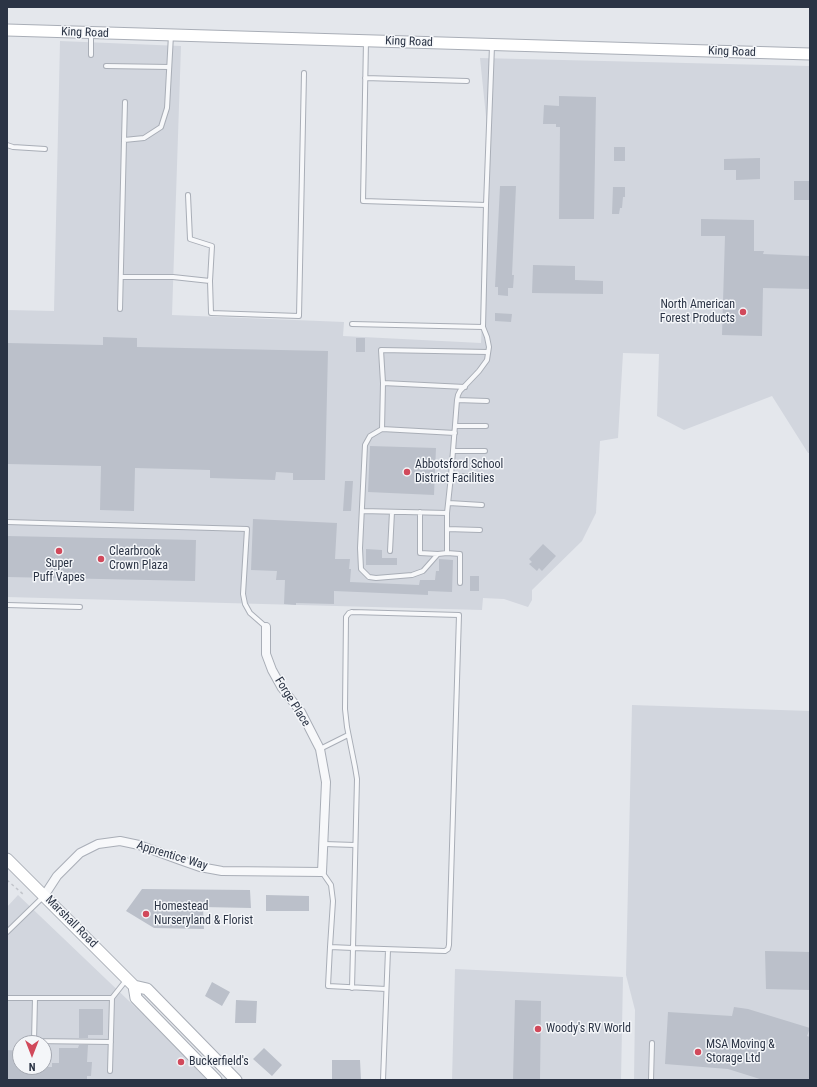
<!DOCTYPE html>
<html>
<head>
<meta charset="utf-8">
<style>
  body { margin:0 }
  #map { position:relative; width:817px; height:1087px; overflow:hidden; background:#e4e7ec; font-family:"Roboto Condensed",sans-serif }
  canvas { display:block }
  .frame { position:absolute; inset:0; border:8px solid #2b3445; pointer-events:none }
  .north { position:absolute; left:12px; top:1035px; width:40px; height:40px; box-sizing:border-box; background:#f4f6f9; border:1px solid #a4a8b1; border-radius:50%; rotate:180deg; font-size:11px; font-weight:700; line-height:16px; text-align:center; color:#2b3445 }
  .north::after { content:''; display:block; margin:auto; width:14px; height:18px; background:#d1495b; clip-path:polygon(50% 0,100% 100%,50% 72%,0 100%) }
</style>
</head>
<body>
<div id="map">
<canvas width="817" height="1087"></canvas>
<div class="frame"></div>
<div class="north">N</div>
</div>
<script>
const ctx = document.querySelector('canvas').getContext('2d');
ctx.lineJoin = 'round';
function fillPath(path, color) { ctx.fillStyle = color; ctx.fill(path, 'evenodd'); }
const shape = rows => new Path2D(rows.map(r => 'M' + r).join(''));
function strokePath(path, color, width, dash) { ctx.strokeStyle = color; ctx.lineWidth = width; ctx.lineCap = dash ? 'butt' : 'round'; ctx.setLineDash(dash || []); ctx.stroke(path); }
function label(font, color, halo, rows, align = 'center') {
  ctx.font = font + ' "Roboto Condensed",sans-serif'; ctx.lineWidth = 3; ctx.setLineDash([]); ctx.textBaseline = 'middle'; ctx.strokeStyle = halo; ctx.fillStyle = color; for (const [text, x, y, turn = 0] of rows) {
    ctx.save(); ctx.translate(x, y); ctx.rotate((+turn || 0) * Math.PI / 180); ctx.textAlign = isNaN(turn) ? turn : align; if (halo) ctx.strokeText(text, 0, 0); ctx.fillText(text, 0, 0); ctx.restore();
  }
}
const built = shape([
  [60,41,181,46,172,315,344,322,343,336,481,343,489,146,480,58,810,66,810,453,808,453,772,396,684,430,657,416,659,354,623,353,618,438,600,441,596,513,582,541,532,590,532,600,528,607,504,599,483,598,482,610,7,597,7,310,54,311],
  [632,705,810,711,810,1080,634,1080,635,1010,626,975],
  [18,895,173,1043,207,1080,7,1080,7,907],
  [20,1043,44,1043,44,1067,20,1067],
  [455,969,623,977,621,1080,452,1080]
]);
const building = shape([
  [559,96,596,97,594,219,559,219,560,127,556,127,556,124,543,124,544,105,559,106],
  [614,147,625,147,625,161,614,161],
  [760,158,760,179,736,180,736,170,724,170,724,159],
  [794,181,810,181,810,200,794,200],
  [500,186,516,186,512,275,514,275,513,288,508,288,508,296,498,295,498,287,495,287],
  [613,187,625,187,625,197,623,197,622,208,620,208,619,214,612,214],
  [701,219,754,220,754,251,764,251,763,254,810,256,810,289,763,288,762,336,722,335,725,236,701,236],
  [533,265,575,266,575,280,603,281,603,294,532,293],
  [495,313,512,314,511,322,495,321],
  [103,337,137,338,137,347,328,351,325,480,293,480,293,473,276,472,275,480,210,478,210,470,135,468,134,511,100,510,101,466,7,464,7,343,103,345],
  [356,338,365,338,365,352,356,352],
  [370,446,436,448,434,495,368,492],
  [345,481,353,481,351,511,343,511],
  [253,519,337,523,335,559,350,559,349,569,351,569,350,582,419,585,420,580,435,580,436,571,439,571,439,559,453,560,452,592,428,591,428,595,334,591,334,604,296,603,296,605,284,604,285,580,276,580,277,571,251,570],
  [7,536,196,540,195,581,7,577],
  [543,544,556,556,542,571,539,568,537,571,529,564,532,562,529,559],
  [366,549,382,550,382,558,397,558,397,565,366,565],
  [470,576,479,576,479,591,470,591],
  [142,889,250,890,251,908,203,907,204,929,154,928,126,911],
  [266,895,309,896,309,911,266,911],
  [765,951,810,952,810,990,766,989],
  [212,982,230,992,222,1006,205,996],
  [236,1000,257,1001,256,1023,235,1023],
  [515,1000,541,1001,540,1080,513,1080],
  [734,1007,748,1009,810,1028,807,1036,810,1037,810,1080,763,1080,728,1069,665,1064,668,1012,732,1016],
  [79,1009,103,1009,103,1035,88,1035,88,1038,79,1038],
  [79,1045,88,1045,87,1062,92,1062,91,1076,87,1076,87,1080,7,1080,7,1050,20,1051,20,1067,52,1067,52,1063,59,1063,59,1048,78,1048],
  [264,1048,282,1065,272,1076,253,1059],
  [332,1060,360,1060,361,1080,332,1080]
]);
const path = shape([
  [7,880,24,895]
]);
const lane = shape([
  [91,33,91,55],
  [366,41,363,201,486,205,492,46],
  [106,66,169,67],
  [365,78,467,81],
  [124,140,125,102],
  [7,145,13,147,45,149],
  [188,195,190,239,212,246,210,281,211,313,299,316,304,73],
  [121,277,173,277,210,281],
  [120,309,124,140,144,138,161,127,167,108,171,35],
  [352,324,483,327,486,205],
  [383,383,381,350,488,352],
  [457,400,487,401],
  [456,426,486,426],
  [382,429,455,433],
  [453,451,485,451],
  [451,476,483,477],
  [449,503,482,505],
  [362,511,447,513],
  [420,512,420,553,438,554],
  [7,522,247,529,243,594,245,604,250,613,266,627],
  [447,529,480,530],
  [390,551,392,512],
  [447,553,438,554,423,571,412,575,376,578,369,577,361,569,360,548,365,445,370,436,382,429,383,383,465,387],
  [460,583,460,554,447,553,447,513,451,476,457,400,458,395,460,391,479,371,487,360,489,347,487,337,483,327],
  [7,605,80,607],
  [352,612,459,615,449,945,448,949,445,951,353,948,357,779,355,767,347,727,345,709,346,617,349,613,352,612],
  [320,749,348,735],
  [324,844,355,845],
  [322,872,331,885,333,901,330,947,353,948,352,988],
  [7,932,44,896],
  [330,947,328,986,386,989],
  [7,998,112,998,127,979],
  [35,998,34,1041,111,1042],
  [110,1071,112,998],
  [383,1080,388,950],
  [651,1080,652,1043]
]);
const street = shape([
  [44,896,57,876,80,853,98,844,120,841,139,845,180,860,200,867,222,871,322,872,326,782,320,749,301,712,282,688,272,670,266,654,266,627]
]);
const secondary = shape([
  [7,30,810,54],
  [7,859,134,986,147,989,236,1080],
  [134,986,136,998,216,1080]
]);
const markers = [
  [743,312,4,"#d1495b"],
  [407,472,4,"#d1495b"],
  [59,551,4,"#d1495b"],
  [101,559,4,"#d1495b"],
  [146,914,4,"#d1495b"],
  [538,1029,4,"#d1495b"],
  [698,1052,4,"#d1495b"],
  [181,1062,4,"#d1495b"]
];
const streetNames = [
  ["King Road",85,33,2],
  ["King Road",409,42,2],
  ["King Road",732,52,2],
  ["Forge Place",292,702,58],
  ["Apprentice Way",172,856,17],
  ["Marshall Road",71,922,45]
];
const poiNames = [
  ["North American",735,305,"right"],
  ["Forest Products",735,319,"right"],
  ["Abbotsford School",415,465],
  ["District Facilities",415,479],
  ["Clearbrook",109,552],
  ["Crown Plaza",109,566],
  ["Super",59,564,"center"],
  ["Puff Vapes",59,578,"center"],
  ["Homestead",154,907],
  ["Nurseryland & Florist",154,921],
  ["Woody's RV World",546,1029],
  ["MSA Moving &",706,1045],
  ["Storage Ltd",706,1059],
  ["Buckerfield's",189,1062]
];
fillPath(built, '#d2d6de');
fillPath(building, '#bbc0ca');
strokePath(lane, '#a9aeb7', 6);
strokePath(street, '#a9aeb7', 10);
strokePath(secondary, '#a9aeb7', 13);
strokePath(path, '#c2c5cb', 1.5, [3, 3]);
strokePath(lane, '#f7f8fa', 4);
strokePath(street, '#f7f8fa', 8);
strokePath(secondary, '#fff', 11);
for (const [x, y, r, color] of markers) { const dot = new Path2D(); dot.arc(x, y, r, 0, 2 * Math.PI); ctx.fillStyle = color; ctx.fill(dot); strokePath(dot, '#f4f6f9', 1.5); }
label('12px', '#2b3445', '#f4f6f9', streetNames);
label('12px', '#2b3445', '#f4f6f9', poiNames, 'left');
</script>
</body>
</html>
